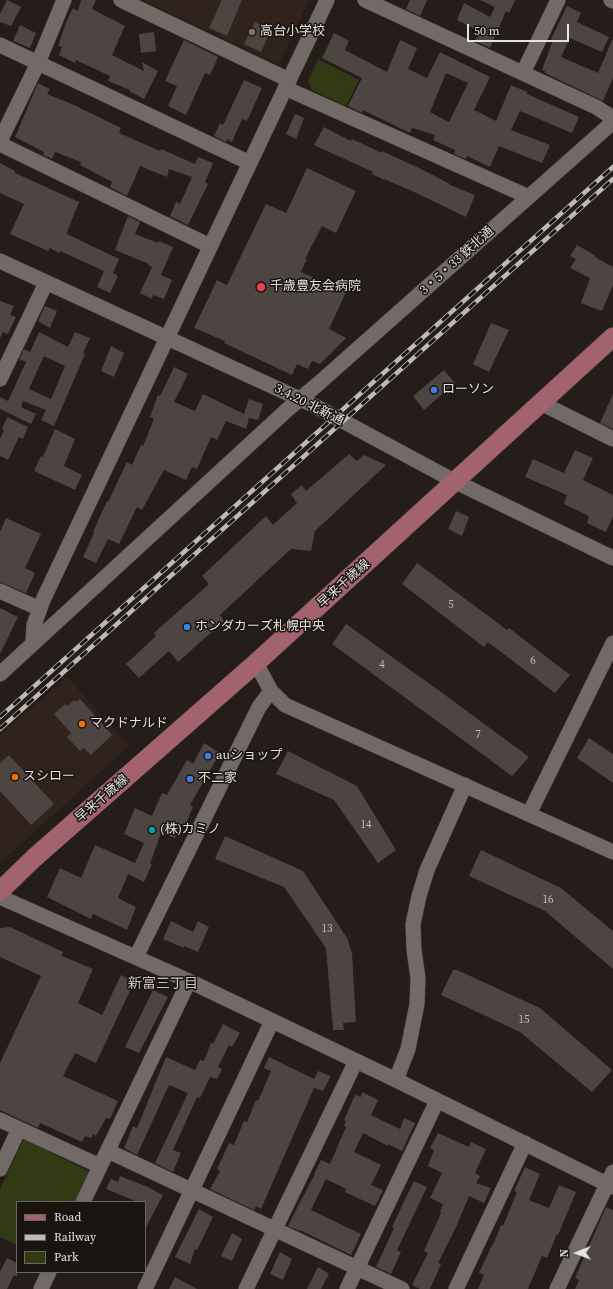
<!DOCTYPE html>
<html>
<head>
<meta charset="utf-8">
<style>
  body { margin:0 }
  #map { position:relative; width:613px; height:1289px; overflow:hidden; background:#241d1a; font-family:"Source Serif 4",serif }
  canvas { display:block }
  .legend { position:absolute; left:16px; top:1201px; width:130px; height:72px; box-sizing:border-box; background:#1a1411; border:1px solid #6c6663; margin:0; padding:5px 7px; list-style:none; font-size:12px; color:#e6e2df }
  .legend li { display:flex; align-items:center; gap:8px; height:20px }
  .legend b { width:20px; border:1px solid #6c6663 }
  .north { position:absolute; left:557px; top:1233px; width:40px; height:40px; -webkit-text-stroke:3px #1a1411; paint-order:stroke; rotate:269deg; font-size:11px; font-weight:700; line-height:16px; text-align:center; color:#e6e2df }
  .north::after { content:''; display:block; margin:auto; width:14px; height:18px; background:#e6e2df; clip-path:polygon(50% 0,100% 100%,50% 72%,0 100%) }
  .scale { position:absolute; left:467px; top:24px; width:102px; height:18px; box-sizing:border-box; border:2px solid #e6e2df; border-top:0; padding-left:5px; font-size:12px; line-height:14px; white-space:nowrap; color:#e6e2df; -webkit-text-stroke:3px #1a1411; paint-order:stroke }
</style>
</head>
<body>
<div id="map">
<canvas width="613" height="1289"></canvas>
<ul class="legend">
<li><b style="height:5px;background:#a2626e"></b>Road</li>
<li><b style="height:5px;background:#beb9b6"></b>Railway</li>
<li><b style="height:11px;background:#313a12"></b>Park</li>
</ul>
<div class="north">N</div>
<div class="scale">50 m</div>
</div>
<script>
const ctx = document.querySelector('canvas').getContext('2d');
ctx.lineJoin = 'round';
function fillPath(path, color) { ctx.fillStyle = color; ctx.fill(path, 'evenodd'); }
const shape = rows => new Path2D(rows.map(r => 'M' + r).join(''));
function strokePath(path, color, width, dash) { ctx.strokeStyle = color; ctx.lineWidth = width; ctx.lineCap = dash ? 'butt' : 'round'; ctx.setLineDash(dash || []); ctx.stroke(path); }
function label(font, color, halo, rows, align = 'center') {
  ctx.font = font + ' "Source Serif 4","Noto Sans JP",serif'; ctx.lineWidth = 3; ctx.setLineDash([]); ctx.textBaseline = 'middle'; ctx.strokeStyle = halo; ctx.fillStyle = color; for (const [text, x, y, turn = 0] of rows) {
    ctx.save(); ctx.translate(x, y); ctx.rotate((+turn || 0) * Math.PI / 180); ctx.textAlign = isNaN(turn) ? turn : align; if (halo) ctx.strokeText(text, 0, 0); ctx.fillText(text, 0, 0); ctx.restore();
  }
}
const built = shape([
  [142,0,309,0,279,64],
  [67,677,129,746,0,863,0,735]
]);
const green = shape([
  [318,59,359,80,346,106,312,90,308,81],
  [24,1139,90,1172,76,1202,17,1202,17,1245,0,1237,0,1189]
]);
const building = shape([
  [7,0,21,7,11,26,0,22,0,14],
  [81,0,96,0,92,9,125,26,112,55,144,71,142,62,158,71,144,99,129,91,130,90,108,81,110,76,76,60,75,63,59,55,62,47,58,46,67,20,73,8,78,11],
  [222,0,242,0,227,36,209,28],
  [410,0,427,0,420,16,406,9],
  [480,0,515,0,509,13,506,11,490,48,475,41,479,31,457,20,464,3,490,17,495,7],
  [567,6,581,13,577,22,609,37,602,52,570,38,561,57,598,73,613,38,613,78,603,101,545,73,545,71,542,70,553,40,551,39],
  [255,22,271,30,261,52,244,44],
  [20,25,36,33,30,48,13,41],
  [154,32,156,51,141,53,139,34],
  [334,33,349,41,345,50,387,72,400,40,417,48,408,69,427,78,440,52,490,77,474,110,496,121,511,85,527,92,527,94,579,117,572,133,520,111,511,130,550,145,542,163,499,146,490,167,467,156,466,159,454,154,455,150,433,140,435,135,412,128,410,133,363,110,362,113,348,106,362,78,322,58],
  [446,73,468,83,449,122,430,112],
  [184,40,218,57,210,75,205,73,186,115,168,106,177,86,165,81],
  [244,80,262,88,247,121,242,119,232,142,227,139,226,142,214,136,220,123,223,125],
  [38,83,50,89,47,94,74,105,121,128,119,133,160,151,161,149,195,164,198,157,213,163,205,182,208,184,188,225,170,216,176,202,180,204,192,177,169,169,167,177,140,166,127,196,110,187,112,182,80,165,81,162,55,152,52,159,43,155,44,152,15,137],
  [295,114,304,118,296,139,286,134],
  [324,127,351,141,352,139,382,153,382,151,421,169,450,184,450,185,475,195,466,217,412,191,384,179,384,180,372,174,373,172,314,145],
  [0,163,15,171,15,173,79,202,67,232,67,234,119,259,113,273,118,276,110,293,97,287,104,271,60,251,59,253,50,248,48,251,10,234,24,204,0,193],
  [307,168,356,191,336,233,322,226,305,259,307,259,301,272,346,292,329,329,346,338,320,364,312,361,308,369,297,364,292,375,224,343,225,341,194,328,217,280,227,285,266,204,286,213],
  [128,216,140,222,135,234,158,243,159,241,173,247,161,275,172,280,164,299,153,295,152,299,140,293,152,267,148,265,149,264,115,250],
  [577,245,596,256,595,257,613,267,613,285,602,311,581,303,590,278,570,268,576,259,570,256],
  [0,301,14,306,10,315,16,317,8,334,3,332,0,338],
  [45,306,57,311,50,328,38,321],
  [491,323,509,330,489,372,473,364],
  [39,332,68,347,75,332,90,338,83,353,85,354,54,426,41,420,46,410,23,401,21,407,36,414,31,424,0,409,0,397,8,401,26,362,19,359,24,349,30,352],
  [44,356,65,366,51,399,29,389],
  [111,346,124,353,114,377,101,371],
  [174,367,188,374,174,402,195,411,203,394,244,414,249,399,263,404,258,420,249,418,246,429,226,421,217,440,211,437,197,469,192,467,186,480,164,470,142,510,137,507,119,544,108,539,96,563,83,557,94,533,93,532,107,501,108,502,127,462,132,465,141,445,143,446,154,419,150,417,158,395,160,396],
  [444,370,455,383,424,410,413,396],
  [613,394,613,429,600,423],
  [7,417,28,427,23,439,19,437,8,460,0,456,0,439,4,430,2,429],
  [55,429,75,439,64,466,82,475,75,490,34,471,41,456,43,457],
  [575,450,593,458,583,480,613,495,613,516,606,532,587,523,589,516,564,504,567,495,525,477,533,459,564,473],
  [349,454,357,461,364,455,386,465,315,531,311,551,291,549,220,615,224,621,178,662,169,651,139,678,126,664,156,636,154,633,209,584,202,576,266,516,273,525,297,503,291,494,302,485,306,491],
  [456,511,469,517,462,536,448,529],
  [6,518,41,534,25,568,35,573,26,593,0,582,0,532],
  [417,563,507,630,509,628,570,675,555,693,488,642,484,647,402,584],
  [0,608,18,617,0,654],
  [346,624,441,692,529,757,512,776,332,644],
  [80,699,112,735,91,755,84,748,80,751,67,737,71,733,54,714,65,704,68,706,74,700,76,702],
  [589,738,613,754,613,783,577,758],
  [204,743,220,753,190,805,193,807,185,826,181,824,175,838,161,833,150,864,152,864,144,882,128,874,118,898,136,907,127,930,93,914,91,919,47,897,60,868,81,878,95,845,135,863,144,843,124,834,135,808,152,816,162,793,167,795,187,760,193,764],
  [288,751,357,786,396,850,378,863,334,800,276,774],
  [9,755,54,804,31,825,0,791,0,763],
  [225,836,303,871,347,938,352,953,356,1022,343,1023,344,1030,333,1030,326,948,284,887,215,859],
  [481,850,561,888,613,931,613,969,545,911,469,876],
  [171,921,193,932,198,921,209,927,198,952,184,946,184,948,163,939],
  [10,927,63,952,62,956,93,969,78,1003,102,1015,121,975,134,982,96,1063,75,1053,63,1076,118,1101,110,1119,106,1118,96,1136,93,1134,91,1138,85,1136,82,1142,40,1123,38,1128,0,1110,0,1063,41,976,0,957,0,928],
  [453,970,457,970,540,1008,612,1070,592,1092,520,1032,441,995],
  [153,990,168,997,139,1053,125,1047],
  [223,1024,240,1033,232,1047,229,1045,218,1067,222,1069,217,1079,210,1077,200,1098,197,1097,173,1150,181,1153,173,1172,155,1163,188,1093,169,1085,137,1155,124,1148,133,1126,137,1128,166,1057,195,1070,200,1060,204,1061,211,1043,213,1044],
  [269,1057,314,1079,318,1071,331,1076,323,1091,314,1088,261,1209,256,1206,254,1210,210,1189,220,1171,217,1169,229,1143,234,1145,244,1121,247,1122,256,1100,258,1101,271,1071,264,1068],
  [362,1092,378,1100,371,1115,400,1129,404,1118,415,1123,402,1151,388,1144,388,1146,363,1133,354,1152,381,1165,371,1185,383,1190,375,1206,345,1192,346,1189,326,1179,311,1210,361,1234,351,1255,300,1230,300,1231,288,1226,298,1206,315,1174,314,1174,321,1160,330,1164,346,1127,344,1126,346,1121,344,1120,355,1095,361,1097],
  [438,1133,469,1147,471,1142,486,1149,475,1173,480,1176,476,1183,491,1188,484,1203,469,1196,457,1225,438,1263,441,1264,430,1289,420,1289,412,1285,428,1253,424,1251,441,1213,440,1212,443,1204,430,1198,442,1173,428,1166,434,1150,430,1148],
  [525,1167,540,1174,529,1200,549,1208,559,1185,576,1192,558,1235,557,1234,547,1258,542,1256,528,1289,478,1289,484,1275,479,1273,492,1245,493,1245,501,1225,503,1226,517,1192,514,1191],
  [120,1176,148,1187,163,1195,145,1229,145,1202,138,1202,106,1189,111,1179,118,1182],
  [414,1181,427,1187,397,1250,401,1252,391,1274,376,1267,394,1228,392,1227],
  [606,1207,613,1210,613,1289,575,1289,579,1280,575,1278],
  [199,1209,213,1217,197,1250,195,1249,190,1264,175,1257],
  [232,1233,242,1239,232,1261,221,1256],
  [280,1252,292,1259,283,1280,270,1274],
  [7,1258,17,1263,17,1277,14,1275,7,1289,0,1289,0,1272],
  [318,1267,329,1274,321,1289,307,1289],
  [175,1277,197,1289,169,1289]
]);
const minor = shape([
  [121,0,289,80],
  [365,0,596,107,613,118],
  [611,0,613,1],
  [0,45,250,163],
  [523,73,558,0],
  [285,88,529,197],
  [0,141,38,63,64,0],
  [0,144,210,246],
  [0,261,313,405,456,482,613,558],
  [0,379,46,283],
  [541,403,613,439],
  [0,591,40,609],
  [33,643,34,625,43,600,327,0],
  [256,663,271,691,285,705,613,852],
  [0,674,287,410,318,384,613,122],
  [529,814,613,643],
  [0,897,189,981,396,1080,613,1187],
  [136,957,259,707,271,691],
  [396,1080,408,1049,417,1004,418,978,414,950,413,924,419,896,427,870,465,785],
  [0,1120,100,1166],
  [108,1151,402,1289],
  [0,1169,19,1129],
  [83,1202,189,981],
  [41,1289,49,1272],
  [145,1289,272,1021],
  [246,1289,356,1061],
  [347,1289,437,1101],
  [456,1289,525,1143],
  [557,1289,613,1172]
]);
const major = shape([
  [0,891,34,858,256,663,613,337]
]);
const rail = shape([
  [0,717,613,167],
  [0,729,613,179]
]);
const markers = [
  [252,32,4,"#8d6e63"],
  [261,287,5,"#e0444e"],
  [434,390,4,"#3f7fe0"],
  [187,627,4,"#3f7fe0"],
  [82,724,4,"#e8710a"],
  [208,756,4,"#3f7fe0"],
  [15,777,4,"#e8710a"],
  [190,779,4,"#3f7fe0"],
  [152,830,4,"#0f9aa8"]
];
const numberNames = [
  ["5",451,605],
  ["6",533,661],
  ["4",382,665],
  ["7",478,735],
  ["14",366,825],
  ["16",548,900],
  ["13",327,929],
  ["15",524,1020]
];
const poiNames = [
  ["高台小学校",260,32],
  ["千歳豊友会病院",270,287],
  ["ローソン",442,390],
  ["ホンダカーズ札幌中央",195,627],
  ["マクドナルド",90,724],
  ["auショップ",216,756],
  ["スシロー",23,777],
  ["不二家",198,779],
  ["(株)カミノ",160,830]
];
const streetNames = [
  ["3・5・33 鉄北通",457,261,-42],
  ["3.4.20 北新通",309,405,27],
  ["早来千歳線",344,584,-42],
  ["早来千歳線",102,799,-41]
];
const neighbourhoodNames = [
  ["新富三丁目",163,984]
];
fillPath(built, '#2f231c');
fillPath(green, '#313a12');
fillPath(building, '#4c4541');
strokePath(minor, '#3d3735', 16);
strokePath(major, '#3d3735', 20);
strokePath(minor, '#726a66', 15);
strokePath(major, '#a2626e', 19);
strokePath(rail, '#beb9b6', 4.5);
strokePath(rail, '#1a1411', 3, [9]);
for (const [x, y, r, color] of markers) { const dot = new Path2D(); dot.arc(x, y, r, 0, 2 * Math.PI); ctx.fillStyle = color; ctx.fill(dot); strokePath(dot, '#1a1411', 1.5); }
label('11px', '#c0bbb8', null, numberNames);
label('13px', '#e6e2df', '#1a1411', poiNames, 'left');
label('13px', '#e6e2df', '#1a1411', streetNames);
label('14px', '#cbc2be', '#1a1411', neighbourhoodNames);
</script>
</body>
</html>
